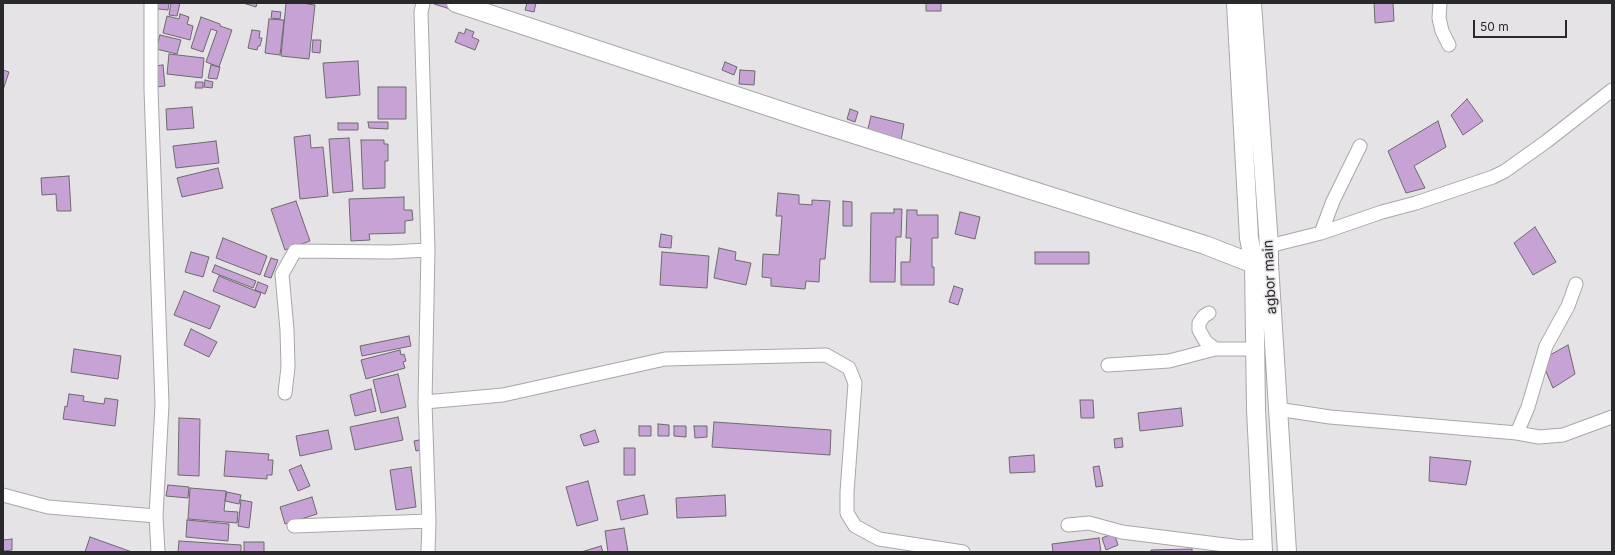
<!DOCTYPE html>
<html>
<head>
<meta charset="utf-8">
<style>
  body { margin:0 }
  #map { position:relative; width:1615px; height:555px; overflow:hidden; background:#e6e3e7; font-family:Inter,sans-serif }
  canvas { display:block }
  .frame { position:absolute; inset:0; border:4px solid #29282a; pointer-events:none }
  .scale { position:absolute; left:1473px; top:20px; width:94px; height:18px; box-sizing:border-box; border:2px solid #29282a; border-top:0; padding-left:5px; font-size:12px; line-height:14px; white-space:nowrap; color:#29282a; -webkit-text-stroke:3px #e6e3e7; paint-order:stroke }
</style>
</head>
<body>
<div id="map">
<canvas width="1615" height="555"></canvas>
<div class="frame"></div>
<div class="scale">50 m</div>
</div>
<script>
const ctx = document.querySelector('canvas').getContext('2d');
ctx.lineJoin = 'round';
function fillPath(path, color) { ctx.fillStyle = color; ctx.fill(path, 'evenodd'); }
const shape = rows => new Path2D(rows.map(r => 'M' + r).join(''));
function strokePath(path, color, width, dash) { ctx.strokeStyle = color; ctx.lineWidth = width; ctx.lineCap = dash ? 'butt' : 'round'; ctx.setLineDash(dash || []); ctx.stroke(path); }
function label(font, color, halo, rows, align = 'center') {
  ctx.font = font + ' Inter,sans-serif'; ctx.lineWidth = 3; ctx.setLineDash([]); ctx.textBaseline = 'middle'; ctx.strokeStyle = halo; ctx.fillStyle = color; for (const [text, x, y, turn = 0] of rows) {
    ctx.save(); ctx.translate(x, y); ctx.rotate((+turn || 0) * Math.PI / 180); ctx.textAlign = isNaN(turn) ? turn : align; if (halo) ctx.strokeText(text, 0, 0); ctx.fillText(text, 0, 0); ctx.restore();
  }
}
const building = shape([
  [151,3,169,3,168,10,150,8,151,3],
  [171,3,180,3,177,16,169,15,171,3],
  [243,3,257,3,256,7,243,3],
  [286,3,307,3,307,4,315,5,309,59,281,56,286,3],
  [434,3,448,3,463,13,434,4,434,3],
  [527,3,536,3,534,12,525,10,527,3],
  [926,3,941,3,941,11,926,11,926,3],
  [1374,3,1393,3,1394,21,1375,23,1374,3],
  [272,11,281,12,280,19,271,18,272,11],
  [180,14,189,17,187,24,193,26,190,40,163,33,167,16,179,19,180,14],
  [201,17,220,24,220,26,232,30,219,67,206,62,217,31,211,29,203,52,191,48,201,17],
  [269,19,284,20,280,55,265,53,269,19],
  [466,29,474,32,472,37,479,40,475,50,455,42,459,32,464,34,466,29],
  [252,30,260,31,259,38,262,38,260,46,258,46,257,50,248,48,252,30],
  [160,35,181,40,177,54,156,49,160,35],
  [313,40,321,40,320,53,312,52,313,40],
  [169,54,204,58,202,78,167,74,169,54],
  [358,61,360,95,326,98,323,63,358,61],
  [725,62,737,67,734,75,722,70,725,62],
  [163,65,165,86,156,87,154,66,163,65],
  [211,65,220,67,217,79,208,78,211,65],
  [3,70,9,72,3,90,3,70],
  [740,70,755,71,754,85,739,84,740,70],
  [205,80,213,82,212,88,204,87,205,80],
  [196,82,203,82,203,88,195,88,196,82],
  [378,87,406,87,406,119,378,119,378,87],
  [1467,99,1483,121,1463,135,1451,115,1467,99],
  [192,107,194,128,167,130,166,109,192,107],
  [850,109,858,112,855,122,847,119,850,109],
  [871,116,904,124,901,141,867,133,871,116],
  [1438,121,1446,147,1414,166,1425,188,1406,193,1388,151,1438,121],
  [368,122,388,122,388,129,369,128,368,122],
  [338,123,358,123,358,130,338,130,338,123],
  [310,135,311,148,323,147,328,196,300,199,294,137,310,135],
  [349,138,353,191,333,193,329,139,349,138],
  [361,140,384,140,384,144,388,144,388,161,385,161,385,188,363,189,361,140],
  [216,141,219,163,176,168,173,146,216,141],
  [218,168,223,188,182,197,177,178,218,168],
  [69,176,71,211,57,211,56,194,42,195,41,178,69,176],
  [778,193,799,195,799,204,812,205,812,200,830,201,825,259,820,259,819,282,806,281,805,289,771,286,771,278,762,277,763,254,779,255,782,216,776,216,778,193],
  [404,197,404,210,412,210,413,220,405,221,405,233,369,234,370,240,351,241,349,199,404,197],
  [296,201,310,241,285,250,271,209,296,201],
  [843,201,852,202,852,226,843,226,843,201],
  [894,209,902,209,901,237,896,237,895,282,870,282,871,213,894,213,894,209],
  [907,210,917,210,917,215,938,215,938,238,932,238,932,267,934,267,934,285,901,285,901,262,910,262,911,238,906,238,907,210],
  [960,212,980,217,975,239,955,234,960,212],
  [1535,227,1556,262,1533,275,1514,243,1535,227],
  [661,234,672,236,671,248,659,247,661,234],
  [223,238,267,256,260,275,216,258,223,238],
  [719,248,736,252,735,260,751,263,746,285,714,278,719,248],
  [191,252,209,257,203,277,185,272,191,252],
  [662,252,709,256,707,288,660,285,662,252],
  [1035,252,1089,252,1089,264,1035,264,1035,252],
  [271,258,278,260,271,278,264,276,271,258],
  [215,265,256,281,253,288,212,272,215,265],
  [219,276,261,293,255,308,213,291,219,276],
  [258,282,268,286,265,294,255,290,258,282],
  [954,286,963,289,958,305,949,302,954,286],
  [184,291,220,306,210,329,174,315,184,291],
  [191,329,217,342,209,357,184,345,191,329],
  [409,336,411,346,362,356,360,346,409,336],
  [1568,345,1575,374,1553,388,1541,360,1568,345],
  [74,349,121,356,118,379,71,372,74,349],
  [400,350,401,355,404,354,406,361,403,362,405,368,366,379,361,360,400,350],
  [398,374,406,407,381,413,373,380,398,374],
  [371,389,376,411,355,416,350,395,371,389],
  [69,394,84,396,83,401,104,404,105,398,118,400,115,426,63,419,65,406,67,407,69,394],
  [1080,400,1093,400,1094,418,1081,418,1080,400],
  [1181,408,1183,426,1140,431,1138,413,1181,408],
  [398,417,403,440,355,450,350,427,398,417],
  [179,418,200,419,199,476,178,475,179,418],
  [714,422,831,430,830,455,712,447,714,422],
  [658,424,669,425,669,436,658,436,658,424],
  [639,426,651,426,651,436,639,436,639,426],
  [674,426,686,426,686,437,674,436,674,426],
  [694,426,707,426,707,437,695,438,694,426],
  [328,430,332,449,300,456,296,436,328,430],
  [595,430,599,442,584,446,580,435,595,430],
  [1122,438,1123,447,1115,448,1114,439,1122,438],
  [419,440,421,450,416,451,414,441,419,440],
  [624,448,635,448,635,475,624,475,624,448],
  [226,451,269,454,268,460,273,460,272,475,267,475,267,479,224,476,226,451],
  [1034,455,1035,472,1010,473,1009,457,1034,455],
  [1430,457,1471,461,1466,485,1429,481,1430,457],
  [301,465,310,486,298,491,289,470,301,465],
  [1099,466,1103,486,1096,487,1093,467,1099,466],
  [411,467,416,507,396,510,390,470,411,467],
  [588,481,598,520,577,526,566,487,588,481],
  [168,485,189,487,188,498,166,496,168,485],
  [190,488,226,491,224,511,238,512,237,523,188,519,190,488],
  [227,492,241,495,239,504,225,501,227,492],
  [644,495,648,514,621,520,617,501,644,495],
  [725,495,726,516,677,518,676,498,725,495],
  [312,497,317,514,285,524,280,507,312,497],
  [241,500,252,502,249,528,238,526,241,500],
  [187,520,229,524,228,541,186,537,187,520],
  [624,528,628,552,608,552,605,531,624,528],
  [1114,533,1118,545,1106,550,1102,538,1114,533],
  [90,537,132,552,85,552,90,537],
  [1099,538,1101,552,1053,552,1052,544,1099,538],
  [12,539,12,550,3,551,3,540,12,539],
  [179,541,241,545,241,552,178,552,179,541],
  [244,542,264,542,264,552,244,552,244,542],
  [601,546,603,552,581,552,601,546],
  [1192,549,1192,552,1151,552,1151,550,1192,549]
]);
const street = shape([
  [151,3,151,89,162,404,156,516,158,552],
  [423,3,421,12,428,250,425,402,429,521,428,552],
  [1440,3,1439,18,1442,31,1449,45],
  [1321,233,1333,201,1360,146],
  [1269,246,1321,233,1382,212,1416,203,1493,177,1505,171,1547,141,1612,90],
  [1209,313,1204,316,1199,323,1199,330,1206,342,1215,349,1254,349],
  [1108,365,1169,361,1215,349],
  [285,393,288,367,287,330,282,274,295,251,390,252,428,250],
  [425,402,503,395,665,359,826,355,849,368,855,383,847,492,847,513,855,526,879,539,963,552],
  [1277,409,1330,417,1517,433,1528,407,1546,346,1568,306,1576,284],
  [1517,433,1539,437,1563,435,1612,417],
  [3,495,48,507,156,516],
  [1068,525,1089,523,1122,532,1241,547,1262,546],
  [294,526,429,521]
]);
const secondary = shape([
  [456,3,806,119,1205,245,1254,264],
  [1236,3,1249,238,1254,264,1256,409,1263,552],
  [1252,3,1269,246,1269,264,1287,552]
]);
const streetNames = [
  ["agbor main",1270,277,-93]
];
fillPath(building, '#c7a3d5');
strokePath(building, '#6c6a6d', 1);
strokePath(street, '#a9a6aa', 15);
strokePath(secondary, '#a9a6aa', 20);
strokePath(street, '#fff', 13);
strokePath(secondary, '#fff', 18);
label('14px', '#29282a', '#e6e3e7', streetNames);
</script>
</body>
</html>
